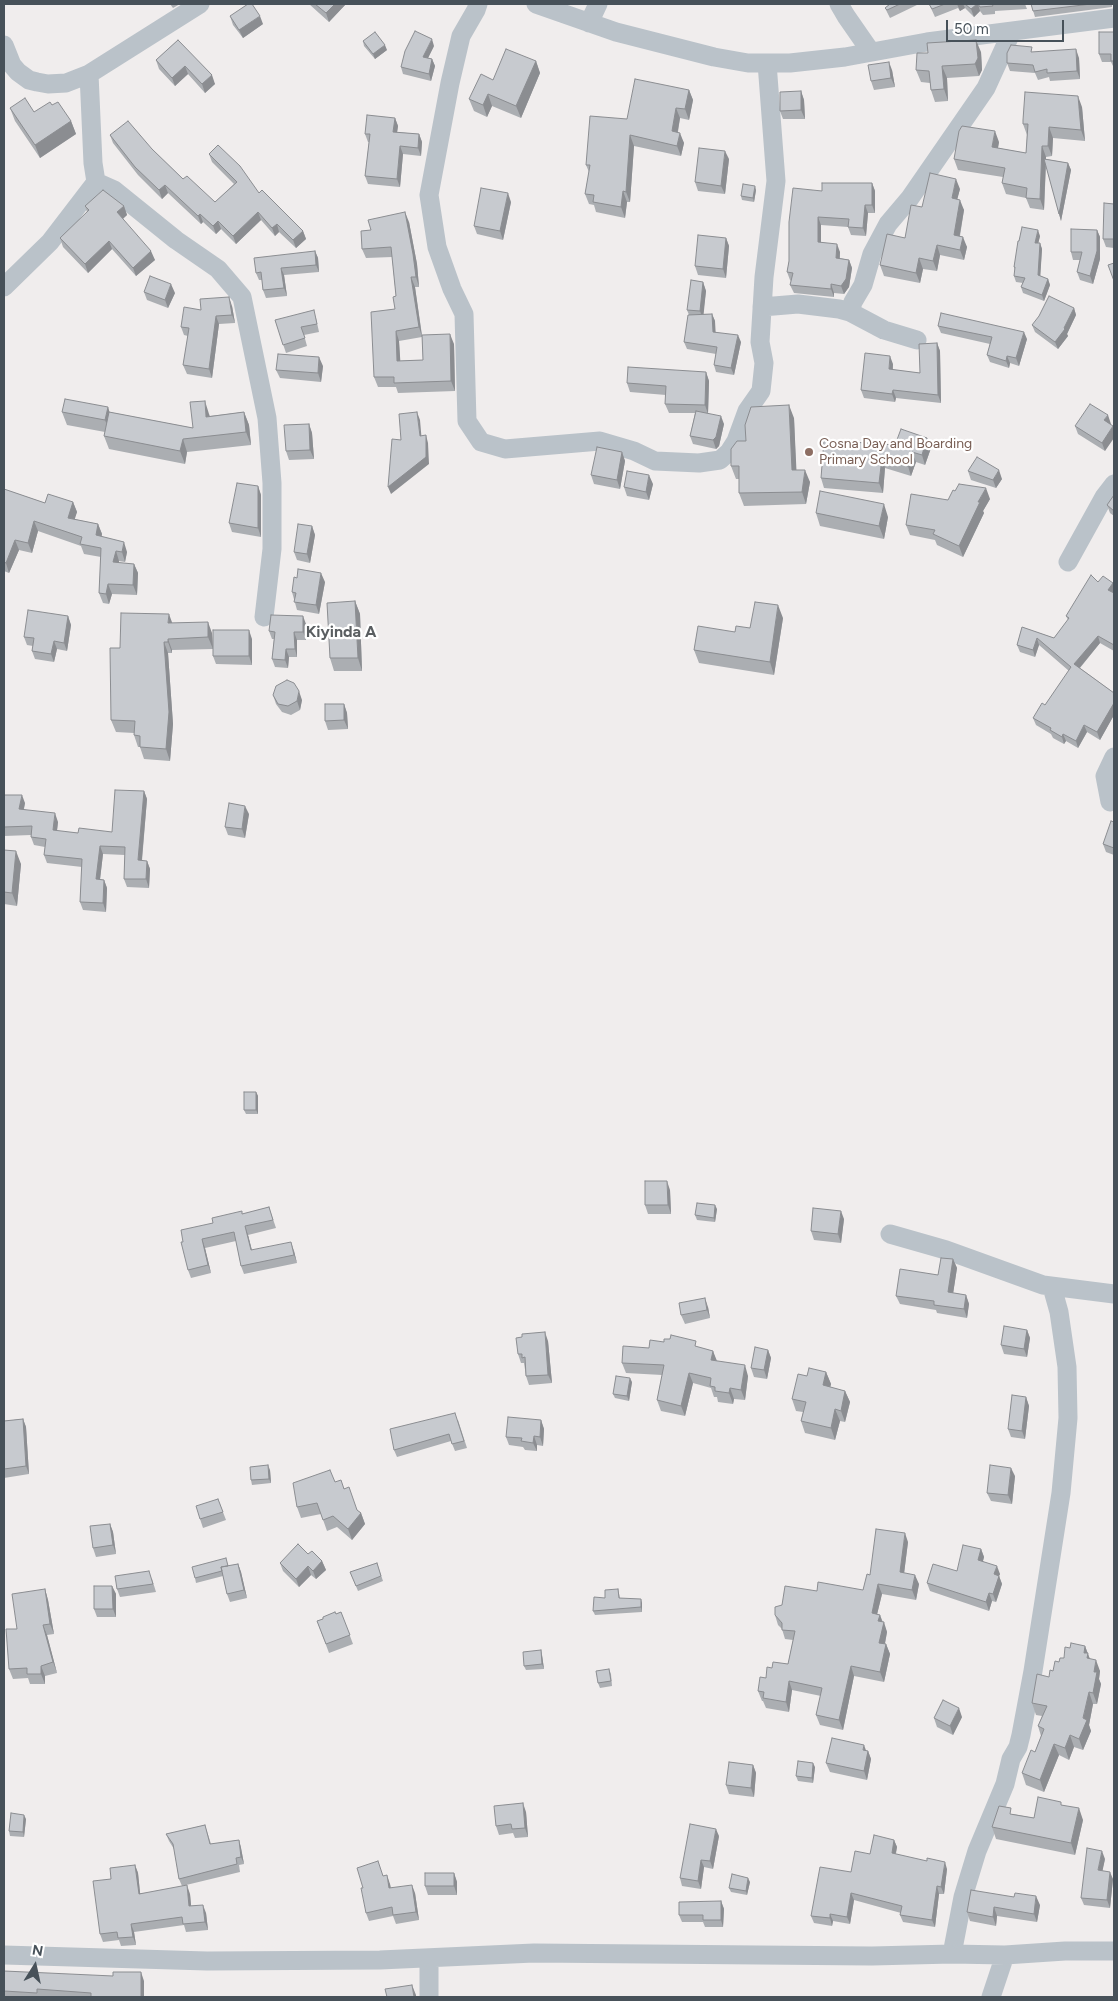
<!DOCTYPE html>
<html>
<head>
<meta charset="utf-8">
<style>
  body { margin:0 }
  #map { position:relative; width:1118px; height:2001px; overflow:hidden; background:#f0eded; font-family:Figtree,sans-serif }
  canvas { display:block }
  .frame { position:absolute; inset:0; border:5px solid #475159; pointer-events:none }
  .north { position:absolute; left:10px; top:1941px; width:50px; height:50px; -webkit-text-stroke:4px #fff; paint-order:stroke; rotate:10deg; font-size:14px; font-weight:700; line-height:20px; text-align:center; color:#475159 }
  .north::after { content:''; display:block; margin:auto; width:18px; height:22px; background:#475159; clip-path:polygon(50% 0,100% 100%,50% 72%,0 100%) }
  .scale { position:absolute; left:946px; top:20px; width:118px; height:22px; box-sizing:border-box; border:2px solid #475159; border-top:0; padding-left:6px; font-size:15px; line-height:18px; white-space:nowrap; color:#475159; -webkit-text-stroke:4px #fff; paint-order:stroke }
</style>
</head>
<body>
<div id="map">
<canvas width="1118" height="2001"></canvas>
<div class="frame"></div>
<div class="north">N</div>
<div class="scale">50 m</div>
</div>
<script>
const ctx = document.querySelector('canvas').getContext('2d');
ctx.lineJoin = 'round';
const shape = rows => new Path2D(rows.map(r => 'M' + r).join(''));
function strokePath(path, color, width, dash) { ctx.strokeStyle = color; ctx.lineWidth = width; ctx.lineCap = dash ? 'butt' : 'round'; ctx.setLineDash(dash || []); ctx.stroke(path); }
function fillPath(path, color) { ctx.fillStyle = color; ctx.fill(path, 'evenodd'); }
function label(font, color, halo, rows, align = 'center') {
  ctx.font = font + ' Figtree,sans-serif'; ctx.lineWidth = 4.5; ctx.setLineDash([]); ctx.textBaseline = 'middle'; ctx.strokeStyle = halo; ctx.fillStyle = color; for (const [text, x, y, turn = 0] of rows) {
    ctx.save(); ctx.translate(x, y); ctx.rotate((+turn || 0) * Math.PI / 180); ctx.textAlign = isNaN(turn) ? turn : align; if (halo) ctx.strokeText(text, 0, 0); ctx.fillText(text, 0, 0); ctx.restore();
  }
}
const minor = shape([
  [478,4,476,10,461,36,450,83,429,195,437,247,452,289,464,314,467,421,481,442,505,449,600,441,634,451,655,461,699,463,720,460,729,452,736,441,747,411,761,391,764,363,760,342,764,277,776,181,767,63],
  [536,4,616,32,714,57,748,63,790,63,845,57,927,42,1114,18],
  [839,4,846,16,871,52],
  [589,23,598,4],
  [4,45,12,65,18,72,29,80,37,82,48,84,66,83,89,74],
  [96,182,114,190,176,240,218,269,242,297,267,418,272,483,272,549,264,617],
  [4,287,50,242,96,182,93,163,89,74,200,4],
  [762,307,798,304,839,309,850,312],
  [917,340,884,330,850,312,853,302,863,285,872,254,888,224,910,198,986,88,1012,31],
  [1068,562,1104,497,1114,484],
  [1110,802,1105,776,1114,757],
  [890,1234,946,1250,1043,1285,1114,1294],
  [952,1954,963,1897,977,1851,1005,1784,1011,1759,1018,1747,1021,1735,1033,1671,1061,1493,1068,1418,1067,1367,1059,1312,1052,1287],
  [4,1955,207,1961,380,1960,534,1953,872,1956,952,1954,1005,1955,1065,1951,1114,1951],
  [429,1958,429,1997],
  [991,1997,1005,1955]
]);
const wall = shape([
  [170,4,180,4,173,8],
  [309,4,346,4,329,22],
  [890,4,919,4,890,18,885,8],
  [929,4,1025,4,1027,9,995,11,995,14,983,15,980,11,974,17,965,8,960,11,958,8,935,17],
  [1031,4,1112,4,1112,7,1035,17],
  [230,16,263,24,243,38,233,25],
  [1114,32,1114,68,1111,62,1102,62,1099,54],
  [178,40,215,84,205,93,188,74,175,86,159,69,156,60],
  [363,41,387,50,375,59,364,46],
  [434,46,428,58,432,59,435,66,431,81,403,74,401,67],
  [981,52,982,70,979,76,947,78,948,101,935,102,931,90,930,83,921,82,916,70],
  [1034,52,1079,58,1080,79,1050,81,1049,77,1038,80,1035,73,1010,71,1007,63],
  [536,61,540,73,521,118,492,106,487,117,474,111,469,99,493,80],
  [892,70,895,87,874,90,871,81],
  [689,90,693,100,689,120,680,118,678,132,684,143,681,156,634,146,630,202,627,202,625,218,596,212,594,205,589,204,585,194,589,172,586,165,627,119],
  [801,91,804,100,805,119,783,119,780,111],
  [52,105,71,121,76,134,40,158,15,121,10,108,34,112],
  [1082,107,1085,141,1053,138,1052,156,1046,157,1046,159,1068,163,1071,170,1061,221,1046,166,1044,210,1030,208,1026,198,1006,194,1002,183,1003,177,958,170,954,159,999,142,998,148,1026,153,1027,135,1023,124],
  [395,118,398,126,397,132,419,134,422,142,421,156,403,154,400,187,368,184,365,176,369,142,368,142,365,134],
  [110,135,152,149,183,179,215,202,234,184,212,162,209,154,259,193,303,231,306,239,296,248,279,232,275,236,261,220,236,244,221,229,216,234,203,222,201,224,168,193,162,199,138,175,113,143],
  [729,159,725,194,698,191,695,182],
  [872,183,875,191,875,213,868,213,866,236,851,235,848,227,821,225,821,242,840,252,840,258,849,260,852,268,849,287,844,294,834,293,834,297,794,293,790,285,791,281,790,280,787,272,789,261,822,191],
  [960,189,957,199,964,210,960,236,967,247,964,260,940,255,937,271,923,269,920,283,884,276,880,265,905,238,922,207],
  [756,190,754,202,742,200,741,196],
  [511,202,503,240,477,234,474,226],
  [1114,204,1114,248,1106,247,1103,239],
  [85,206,124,206,127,215,123,219,155,260,136,276,112,249,88,273,63,247,60,238,87,212],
  [409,222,417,264,419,287,415,287,422,335,454,344,455,391,398,393,396,387,378,387,374,377,395,309,396,296,392,257,366,258,362,249],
  [422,337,423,360,400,361,399,341],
  [1097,230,1100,237,1100,259,1093,284,1080,280,1077,272,1080,260,1073,260,1071,252],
  [1040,236,1038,243,1040,243,1042,249,1040,276,1048,279,1050,285,1044,301,1023,293,1021,287,1023,283,1016,282,1014,276,1015,270,1014,267,1019,241],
  [726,238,729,246,726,278,698,275,695,266],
  [315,251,318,258,319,272,284,275,287,296,266,298,263,290,262,280,259,280,256,273],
  [703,282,706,291,703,314,712,314,715,321,715,332,741,342,734,375,716,372,714,365,716,354,687,349,684,342,689,315,687,310],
  [144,292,175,293,168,308,147,300],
  [232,306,235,323,219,324,212,378,187,374,183,365,188,336,184,335,181,327,201,310],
  [1074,308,1076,315,1067,334,1068,336,1058,349,1035,332,1032,325],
  [316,318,319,332,304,335,307,346,286,353,275,320],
  [938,326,1027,339,1019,366,1010,363,1009,368,990,362,987,355,990,344,941,333],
  [937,343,940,351,941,403,896,398,895,402,864,398,861,390,893,364,893,370,920,373],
  [323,366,321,382,280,378,276,370],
  [706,372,709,381,708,413,724,424,719,446,716,449,693,444,690,436,695,413,669,413,665,404,666,395,630,392,627,383],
  [108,407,109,412,193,428,209,414,210,416,244,412,249,425,251,445,187,452,185,464,109,449,104,436,105,432,67,425,62,412],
  [794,418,796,470,810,482,806,504,744,506,739,493,739,479,736,479,731,466,746,441],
  [309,424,312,433,314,459,289,460,286,451],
  [1111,424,1105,451,1078,434,1075,426],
  [927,438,931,448,925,465,916,462,911,476,885,468,883,493,824,488,821,478,895,445],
  [622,452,625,461,620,489,594,484,591,475],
  [968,471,1002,479,996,488,971,480],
  [653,484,649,500,627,496,624,487],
  [258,486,261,495,261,537,232,532,229,523],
  [4,489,45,503,73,502,77,512,74,519,98,524,102,534,101,537,127,552,125,562,119,561,119,563,134,564,138,573,137,595,112,594,109,604,103,603,99,593,101,557,84,554,81,546,38,531,32,553,19,550,9,573,4,571],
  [1114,495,1114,516,1110,513,1107,505],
  [990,499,983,511,984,513,963,557,937,545,935,540,910,535,906,525,948,500],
  [816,513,888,517,884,539,820,526],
  [312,526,315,535,310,563,297,560,294,552],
  [325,582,319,614,297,610,292,592],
  [1098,582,1113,583,1114,587,1114,651,1100,643,1080,668,1114,693,1114,715,1100,740,1087,732,1078,748,1066,741,1064,744,1053,738,1051,734,1036,725,1033,718,1045,705,1069,671,1039,645,1035,657,1020,652,1017,645,1022,627,1054,638,1068,620,1066,616],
  [355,601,360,614,362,671,334,671,330,658],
  [68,616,71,625,67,651,57,649,54,662,35,659,32,651,33,646,27,645,24,637],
  [783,618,774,675,699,663,694,650,735,632,750,628],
  [172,623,212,633,213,649,172,650,172,653,168,653,173,724,170,761,144,759,140,747,138,747,134,735,134,733,116,732,111,720,120,648],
  [306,624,306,640,297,640,297,657,289,657,288,668,275,667,272,659,274,639,272,639,269,631],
  [252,639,252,665,216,664,213,656],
  [273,695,302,700,300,710,291,715,282,712,276,704],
  [344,704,347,713,348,729,328,730,325,721],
  [144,791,147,799,142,861,147,861,150,869,149,888,127,887,124,879,125,855,103,854,100,879,104,880,107,888,106,912,83,910,80,902,82,867,47,863,44,855,45,847,34,845,31,837,31,835,4,836,4,795,25,803,24,809,58,822,57,831,78,833,112,832],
  [249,814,245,838,228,835,225,827],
  [1114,822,1114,855,1106,852,1103,844],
  [4,850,21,864,17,906,4,904],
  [256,1092,258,1096,258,1114,246,1114,244,1110],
  [670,1190,671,1214,648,1214,645,1205],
  [269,1207,276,1228,248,1235,252,1250,294,1251,297,1263,244,1274,241,1266,236,1241,205,1248,211,1273,191,1278,188,1270,183,1242,213,1223,243,1214],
  [717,1209,715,1222,697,1220,695,1215],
  [844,1219,841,1243,814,1240,811,1231],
  [953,1259,957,1268,953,1293,966,1295,969,1304,967,1318,937,1313,936,1310,900,1304,896,1296,938,1275],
  [708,1307,710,1318,685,1324,681,1315],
  [1027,1330,1030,1338,1027,1357,1004,1354,1001,1345],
  [548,1341,552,1383,529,1385,526,1376,524,1363,521,1363,518,1354],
  [698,1347,713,1351,716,1361,748,1376,745,1400,734,1399,733,1404,718,1402,717,1397,714,1397,711,1388,693,1383,685,1416,661,1411,657,1400,662,1375,626,1373,622,1363,649,1348],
  [768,1350,771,1358,767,1379,754,1377,751,1368],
  [826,1372,831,1384,830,1387,845,1391,850,1402,845,1422,840,1421,835,1440,805,1433,801,1421,803,1412,796,1411,792,1399,807,1376],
  [632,1382,629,1401,615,1398,613,1394],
  [1026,1397,1029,1406,1025,1439,1011,1437,1008,1429],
  [23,1419,26,1427,29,1474,4,1478,4,1421],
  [458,1420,467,1448,455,1451,451,1441,397,1457,394,1450],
  [541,1420,544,1429,543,1446,537,1445,537,1451,525,1450,523,1447,509,1445,506,1437],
  [270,1470,271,1483,252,1485,251,1480],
  [1015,1476,1012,1504,991,1501,987,1493],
  [335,1482,345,1489,357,1510,361,1513,365,1524,352,1540,337,1527,327,1531,321,1514,301,1518,297,1507],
  [218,1499,226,1520,203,1528,200,1519],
  [110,1524,113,1532,116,1554,96,1557,93,1548],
  [908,1542,904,1573,919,1584,916,1600,882,1594,877,1614,880,1615,887,1632,885,1644,886,1644,890,1654,884,1682,854,1676,843,1730,820,1725,816,1715,821,1696,792,1690,789,1712,766,1708,763,1701,762,1701,758,1691,772,1668,788,1664,793,1640,785,1639,782,1629,778,1625,775,1615,782,1605,817,1591,863,1590,870,1575],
  [981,1549,984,1557,983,1561,1000,1574,999,1576,1002,1584,996,1602,992,1601,989,1611,930,1591,927,1583,957,1571],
  [308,1554,322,1561,326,1570,316,1579,311,1575,299,1587,283,1571,280,1563],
  [377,1563,383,1581,358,1591,350,1572],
  [238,1564,241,1572,247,1598,230,1602,227,1594,223,1576,196,1583,195,1578,228,1566],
  [152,1579,156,1592,120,1597,117,1589],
  [112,1586,116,1594,116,1617,97,1617,94,1609],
  [45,1589,48,1600,54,1634,47,1635,57,1673,45,1676,45,1684,30,1684,28,1678,13,1679,9,1669,17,1629],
  [618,1589,620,1598,642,1603,642,1612,595,1615,593,1611,605,1598],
  [341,1612,353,1644,329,1653,317,1621],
  [1085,1646,1090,1659,1100,1671,1099,1679,1101,1684,1097,1704,1093,1704,1089,1725,1091,1731,1083,1750,1074,1747,1069,1760,1059,1755,1044,1792,1026,1785,1022,1773,1035,1752,1041,1736,1038,1726,1042,1716,1036,1715,1032,1703,1059,1662,1064,1658,1070,1648],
  [541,1650,542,1655,544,1669,526,1670,524,1666],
  [609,1669,611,1674,612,1686,600,1688,598,1683],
  [962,1717,953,1735,937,1727,934,1718],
  [868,1751,871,1759,867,1780,830,1772,826,1763],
  [753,1765,756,1773,754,1797,729,1794,726,1785],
  [815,1767,813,1783,798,1781,796,1776],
  [1062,1805,1083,1820,1075,1855,996,1839,992,1827,1013,1814,1034,1818],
  [526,1812,528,1837,515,1838,513,1833,499,1835,496,1826],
  [26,1819,24,1837,10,1836,9,1831],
  [205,1825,211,1844,239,1840,241,1848,244,1864,239,1865,240,1872,182,1886,179,1879,174,1849,169,1841,166,1834],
  [719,1836,713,1869,704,1867,701,1889,682,1886,680,1878],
  [894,1840,897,1847,896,1854,947,1869,944,1894,939,1894,935,1927,903,1922,900,1915,901,1913,854,1900,850,1924,833,1921,832,1926,814,1923,811,1916,870,1854],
  [1105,1859,1102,1871,1113,1879,1110,1908,1084,1905,1081,1898],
  [135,1865,138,1873,140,1893,190,1894,191,1906,206,1913,208,1930,186,1932,184,1925,134,1932,136,1945,121,1946,119,1940,103,1942,100,1934,111,1879],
  [454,1873,457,1882,457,1895,428,1895,425,1886],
  [383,1876,390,1884,391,1888,415,1893,419,1920,396,1924,393,1916,369,1921,366,1913,363,1888],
  [750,1882,747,1895,731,1892,729,1888],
  [971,1890,1040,1905,1037,1922,997,1916,996,1926,970,1921,967,1912],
  [721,1901,724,1909,723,1927,705,1927,703,1922,682,1922,679,1915],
  [4,1971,144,1981,144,1997,5,1997,4,1994]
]);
const shadedWall = shape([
  [335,4,346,4,329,22,326,13],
  [957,4,963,4,965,8,960,11],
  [977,4,978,4,980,11,974,17,971,9],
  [260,16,263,24,243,38,239,30],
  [432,39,434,46,425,64,423,57],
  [976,40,981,52,982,70,979,76,975,64],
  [385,45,387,50,375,59,373,54],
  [1076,49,1079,58,1080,79,1077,71],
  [432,59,435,66,431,81,429,74],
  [536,61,540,73,521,118,516,106],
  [889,62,892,70,895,87,891,78],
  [185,66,188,74,175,86,172,78],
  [942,66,947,78,948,101,944,89],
  [212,75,215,84,205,93,202,84],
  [689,90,693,100,689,120,685,109],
  [801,91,804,100,805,119,801,110],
  [488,94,492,106,487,117,483,105],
  [1078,96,1082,107,1085,141,1081,130],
  [676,108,680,118,676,141,672,131],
  [395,118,398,126,396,140,393,132],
  [71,121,76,134,40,158,35,145],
  [1049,127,1053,138,1052,156,1048,146],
  [995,131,999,142,996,158,992,147],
  [680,133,684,143,681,156,677,146],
  [419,134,422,142,421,156,418,148],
  [630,135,634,146,630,202,626,192],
  [400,146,403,154,400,187,397,179],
  [1042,146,1046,157,1044,210,1040,199],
  [725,151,729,159,725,194,721,186],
  [1068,163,1071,170,1061,221,1059,214],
  [956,179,960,189,955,208,952,198],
  [872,183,875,191,875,213,872,205],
  [165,185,168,193,162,199,159,190],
  [755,186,756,190,754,202,753,198],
  [623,191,627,202,625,218,621,207],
  [508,193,511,202,503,240,500,231],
  [960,200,964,210,958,245,954,235],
  [865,205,868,213,866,236,863,228],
  [124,206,127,215,120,221,117,212],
  [258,212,261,220,236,244,233,236],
  [405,212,409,222,417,264,419,287,416,277],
  [200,214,203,222,201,224,198,216],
  [818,217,821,225,821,251,818,242],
  [218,221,221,229,216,234,213,226],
  [277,224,279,232,275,236,272,228],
  [1038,230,1040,236,1037,249,1035,243],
  [1097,230,1100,237,1100,259,1093,284,1090,276],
  [303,231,306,239,296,248,293,240],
  [963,237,967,247,964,260,960,250],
  [726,238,729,246,726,278,723,269],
  [109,241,112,249,88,273,85,264],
  [1040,243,1042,249,1040,281,1038,275],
  [837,244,840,252,839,266,836,258],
  [937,245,940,255,937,271,933,261],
  [151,251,155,260,136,276,133,268],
  [315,251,318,258,319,272,316,265],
  [919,258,923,269,920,283,916,273],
  [849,260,852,268,849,287,844,294,841,286],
  [281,268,284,275,287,296,284,288],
  [411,277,415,287,422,337,419,327],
  [1048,279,1050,285,1044,301,1042,295],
  [703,282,706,291,703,320,700,311],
  [171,284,175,293,168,308,165,300],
  [831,284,834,293,834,297,831,289],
  [229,297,232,306,235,323,232,315],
  [1074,308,1076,315,1067,334,1068,336,1058,349,1055,342,1064,328],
  [712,314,715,321,716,339,713,332],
  [216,316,219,324,212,378,209,369],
  [396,331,399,341,401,371,397,361],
  [1024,332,1027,339,1019,366,1016,358],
  [450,334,454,344,455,391,451,381],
  [738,335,741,342,734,375,731,368],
  [937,343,940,351,941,403,938,395],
  [890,356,893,364,892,377,889,369],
  [1007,356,1010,363,1009,368,1006,361],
  [319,357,323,366,321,382,318,373],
  [706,372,709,381,708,414,705,405],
  [893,390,896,398,895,402,892,394],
  [205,401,209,414,211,430,206,417],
  [789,405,794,418,797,482,792,470],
  [108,407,112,420,110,433,105,420],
  [244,412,249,425,251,445,246,432],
  [417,412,420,420,422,443,420,436],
  [1108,415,1111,424,1107,429,1104,420],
  [721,416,724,424,719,446,716,449,713,440],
  [309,424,312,433,314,459,310,450],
  [1113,426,1114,429,1114,438,1105,451,1102,443],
  [426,435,428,443,429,464,391,494,388,487],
  [927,438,931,448,925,465,922,455],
  [183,439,187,452,185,464,180,451],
  [622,452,625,461,620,489,617,480],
  [912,452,916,462,911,476,908,466],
  [882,458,885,468,883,493,879,483],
  [805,470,810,482,806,504,802,492],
  [999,470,1002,479,996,488,993,480],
  [649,475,653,484,649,500,646,492],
  [258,486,261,495,261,537,258,528],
  [986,488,990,499,983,511,984,513,963,557,959,546,978,502],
  [73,502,77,512,72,528,68,518],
  [884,504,888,517,884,539,879,526],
  [34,521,38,531,32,553,28,543],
  [98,524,102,534,100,545,96,535],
  [312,526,315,535,310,563,307,554],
  [15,540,19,550,9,573,6,563],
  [124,542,127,552,125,562,122,552],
  [116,551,119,561,117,572,113,562],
  [134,564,138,573,137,595,133,585],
  [321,573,325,582,319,614,316,605],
  [1113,583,1114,587,1114,592,1111,598,1108,590],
  [108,584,112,594,109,604,106,594],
  [355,601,360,614,362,671,358,658],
  [778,605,783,618,774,675,770,662],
  [169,614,173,625,168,623],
  [68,616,71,625,67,651,64,643],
  [303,616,306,624,306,640,303,632],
  [208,622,212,633,213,649,208,637],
  [249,630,252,639,252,665,249,656],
  [294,632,297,640,297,657,295,649],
  [1098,636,1100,643,1077,671,1074,664],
  [1037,638,1039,645,1035,657,1033,650],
  [168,639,172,650,172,653,168,642],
  [54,641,57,649,54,662,51,654],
  [164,642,168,653,173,724,170,761,166,749],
  [286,649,289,657,288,668,285,660],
  [299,691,302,700,300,710,297,701],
  [1114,703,1114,715,1100,740,1097,732],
  [344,704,347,713,348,729,344,720],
  [1084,725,1087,732,1078,748,1076,741],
  [1063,734,1066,741,1064,744,1062,737],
  [144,791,147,799,141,869,138,860],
  [22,795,25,803,22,817,19,809],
  [245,806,249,814,245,838,242,829],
  [55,813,58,822,56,838,53,830],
  [100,846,103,854,99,888,96,879],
  [16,851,21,864,17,906,12,893],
  [147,861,150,869,149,888,146,879],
  [104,880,107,888,106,912,103,903],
  [256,1092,258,1096,258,1114,256,1110],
  [667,1181,670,1190,671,1214,668,1205],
  [715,1205,717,1209,715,1222,714,1218],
  [841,1211,844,1219,841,1243,838,1234],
  [245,1226,248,1235,254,1259,251,1250],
  [202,1239,205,1248,211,1273,208,1265],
  [291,1242,294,1251,297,1263,294,1255],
  [953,1259,957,1268,952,1301,948,1292],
  [966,1295,969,1304,967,1318,964,1309],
  [705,1298,708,1307,710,1318,707,1310],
  [1027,1330,1030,1338,1027,1357,1024,1349],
  [545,1332,548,1341,552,1383,548,1375],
  [768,1350,771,1358,767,1379,764,1370],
  [713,1351,717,1361,711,1360],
  [745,1365,748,1376,745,1400,741,1390],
  [826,1372,831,1384,828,1397,823,1385],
  [689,1373,693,1383,685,1416,681,1406],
  [630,1378,632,1382,629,1401,627,1396],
  [730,1388,734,1399,733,1404,729,1393],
  [845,1391,850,1402,845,1422,841,1411],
  [1026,1397,1029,1406,1025,1439,1022,1431],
  [835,1409,840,1421,835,1440,831,1428],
  [23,1419,26,1427,29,1474,26,1466],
  [541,1420,544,1429,543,1446,540,1437],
  [534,1436,537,1445,537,1451,533,1443],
  [268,1465,270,1470,271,1483,269,1479],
  [1011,1468,1015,1476,1012,1504,1008,1495],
  [361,1513,365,1524,352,1540,348,1529],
  [110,1524,113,1532,116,1554,113,1545],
  [905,1533,908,1542,903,1582,900,1572],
  [981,1549,984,1557,981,1568,978,1560],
  [322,1561,326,1570,316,1579,313,1571],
  [238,1564,241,1572,247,1598,244,1590],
  [308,1566,311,1575,299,1587,296,1579],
  [997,1566,1000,1574,998,1578,999,1576,1002,1584,996,1602,993,1594,994,1574],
  [915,1575,919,1584,916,1600,912,1590],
  [878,1584,882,1594,875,1623,872,1613],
  [112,1586,116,1594,116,1617,113,1609],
  [45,1589,48,1600,54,1634,50,1624],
  [989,1593,992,1601,989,1611,986,1602],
  [641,1599,642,1603,642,1612,641,1607],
  [880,1615,883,1624,884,1622,887,1632,883,1653,879,1643,878,1621],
  [43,1625,47,1635,57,1673,53,1662],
  [886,1644,890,1654,884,1682,880,1672],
  [1085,1646,1092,1665,1084,1653],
  [541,1650,542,1655,544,1669,542,1664],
  [1096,1660,1100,1671,1099,1679,1101,1684,1097,1704,1093,1693,1094,1672],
  [41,1666,45,1676,45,1684,41,1674],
  [851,1666,854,1676,843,1730,839,1720],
  [789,1681,792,1690,789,1712,786,1702],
  [1089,1692,1093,1704,1089,1725,1091,1731,1083,1750,1079,1739],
  [959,1708,962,1717,953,1735,950,1726],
  [1070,1735,1074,1747,1069,1760,1065,1748],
  [1054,1744,1059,1755,1044,1792,1040,1780],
  [864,1745,867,1753,868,1751,871,1759,867,1780,864,1771,863,1750],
  [813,1763,815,1767,813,1783,812,1778],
  [753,1765,756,1773,754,1797,751,1788],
  [523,1803,526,1812,528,1837,525,1828],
  [1079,1808,1083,1820,1075,1855,1071,1843],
  [24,1815,26,1819,24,1837,23,1832],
  [716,1829,719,1836,713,1869,710,1861],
  [239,1840,241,1848,244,1864,241,1857],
  [894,1840,897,1847,894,1861,892,1853],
  [1102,1851,1105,1859,1101,1878,1098,1870],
  [701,1860,704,1867,701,1889,698,1881],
  [945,1862,947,1869,944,1894,941,1887],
  [135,1865,138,1873,141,1902,139,1894],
  [1110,1872,1113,1879,1110,1908,1107,1900],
  [454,1873,457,1882,457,1895,454,1886],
  [387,1875,390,1884,392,1897,389,1888],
  [748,1878,750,1882,747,1895,746,1891],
  [187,1885,190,1894,192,1915,189,1906],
  [412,1885,415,1893,419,1920,416,1912],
  [937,1886,939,1894,935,1927,932,1920],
  [851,1893,854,1900,850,1924,847,1917],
  [1036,1896,1040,1905,1037,1922,1034,1914],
  [721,1901,724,1909,723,1927,721,1920],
  [203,1905,206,1913,208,1930,205,1922],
  [994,1907,997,1916,996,1926,993,1917],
  [830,1914,833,1921,832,1926,830,1918],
  [131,1924,134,1932,136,1945,133,1937],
  [141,1972,144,1981,144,1997,141,1997],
  [412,1985,416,1995,416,1997,414,1997]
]);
const building = shape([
  [248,4,252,4,260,16,239,30,230,16,248,4],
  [315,4,335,4,326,13,315,4],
  [890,4,900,4,887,10,885,8,890,4],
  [929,4,945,4,932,9,929,4],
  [965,4,977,4,971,9,965,4],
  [978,4,992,4,993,6,980,7,978,4],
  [1031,4,1091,4,1033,11,1031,4],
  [415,31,432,39,423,57,432,59,429,74,401,67,405,51,415,31],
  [375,32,385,45,373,54,363,41,375,32],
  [1099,32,1114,32,1114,61,1111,61,1111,54,1099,54,1099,32],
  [178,40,212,75,202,84,185,66,172,78,156,60,178,40],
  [976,40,978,58,975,64,942,66,944,89,931,90,929,71,916,70,917,53,928,53,927,43,976,40],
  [1011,45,1032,47,1031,52,1076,49,1077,71,1047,73,1047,69,1035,72,1033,65,1007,63,1007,53,1011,45],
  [506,49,536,61,516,106,488,94,483,105,469,99,481,74,493,80,506,49],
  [889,62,891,78,871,81,868,65,889,62],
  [635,79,689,90,685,109,676,108,672,131,680,133,677,146,630,135,626,192,623,191,621,207,593,202,594,195,585,194,590,165,586,165,590,116,627,119,635,79],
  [801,91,801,110,780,111,780,92,801,91],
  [1025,92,1078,96,1081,130,1049,127,1048,146,1042,146,1040,199,1026,198,1027,188,1002,183,1005,168,954,159,959,131,962,126,995,131,992,147,1026,153,1028,124,1023,124,1023,120,1025,92],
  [25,98,34,112,50,102,52,105,58,102,71,121,35,145,10,108,25,98],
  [367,115,395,118,393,132,419,134,418,148,400,146,397,179,365,176,370,134,365,134,367,115],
  [128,121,152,149,183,179,187,176,215,202,237,182,209,154,218,145,240,166,259,193,262,190,303,231,293,240,277,224,272,228,258,212,233,236,218,221,213,226,200,214,198,216,165,185,159,190,135,167,110,135,128,121],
  [699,148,725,151,721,186,695,182,699,148],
  [1044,159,1068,163,1059,214,1044,159],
  [930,173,956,179,952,198,960,200,954,235,963,237,960,250,937,245,933,261,919,258,916,273,880,265,887,234,905,238,911,205,922,207,930,173],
  [822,183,872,183,872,205,865,205,863,228,848,227,849,219,818,217,818,242,837,244,836,258,849,260,846,279,841,286,831,284,831,289,790,285,793,273,787,272,789,261,789,222,793,188,822,191,822,183],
  [743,184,755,186,753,198,741,196,743,184],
  [481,188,508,193,500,231,474,226,481,188],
  [103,190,124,206,117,212,151,251,133,268,109,241,85,264,60,238,89,210,85,206,103,190],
  [1104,203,1114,204,1114,239,1103,239,1104,203],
  [405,212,413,254,416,277,411,277,419,327,396,331,397,361,423,360,422,335,450,334,451,381,394,383,394,377,374,377,371,312,395,309,393,297,396,296,391,247,362,249,361,231,371,230,368,220,405,212],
  [1022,227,1038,230,1035,243,1040,243,1038,275,1048,279,1042,295,1021,287,1025,278,1014,276,1015,267,1014,267,1018,241,1019,241,1022,227],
  [1071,229,1097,230,1097,251,1090,276,1077,272,1082,252,1071,252,1071,229],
  [698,235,726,238,723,269,695,266,698,235],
  [315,251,316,265,281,268,284,288,263,290,261,272,256,273,254,258,315,251],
  [1114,263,1114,281,1108,265,1114,263],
  [150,276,171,284,165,300,144,292,150,276],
  [691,280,703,282,700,311,687,310,691,280],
  [1049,296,1074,308,1064,328,1065,329,1055,342,1032,325,1039,316,1049,296],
  [229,297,232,315,216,316,209,369,183,365,189,328,181,327,184,307,201,310,200,299,229,297],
  [314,310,317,324,301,327,305,338,283,345,275,320,314,310],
  [941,313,1024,332,1016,358,1007,356,1006,361,987,355,992,337,938,326,941,313],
  [712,314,713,332,738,335,731,368,714,365,717,347,684,342,688,315,712,314],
  [937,343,938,395,893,390,892,394,861,390,865,353,890,356,889,369,920,373,919,344,937,343],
  [278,354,319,357,318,373,276,370,278,354],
  [628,367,706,372,705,405,665,404,666,386,627,383,628,367],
  [65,399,108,407,105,420,62,412,65,399],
  [205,401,206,417,244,412,246,432,183,439,180,451,104,436,109,412,193,428,190,402,205,401],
  [1090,404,1108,415,1104,420,1113,426,1102,443,1075,426,1090,404],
  [789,405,792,470,805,470,802,492,739,493,739,466,731,466,731,449,737,441,746,441,745,425,751,407,789,405],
  [696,411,721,416,716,437,713,440,690,436,696,411],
  [417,412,420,436,426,435,426,457,388,487,392,439,401,440,399,414,417,412],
  [309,424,310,450,286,451,284,425,309,424],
  [901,429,927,438,922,455,912,452,908,466,882,458,879,483,821,478,824,440,895,445,901,429],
  [597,447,622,452,617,480,591,475,597,447],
  [977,457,999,470,993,480,968,471,977,457],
  [627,471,649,475,646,492,624,487,627,471],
  [237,483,258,486,258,528,229,523,237,483],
  [959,484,986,488,978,502,980,502,959,546,933,534,935,530,906,525,911,494,948,500,953,490,955,491,959,484],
  [4,489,45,503,48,494,73,502,68,518,98,524,96,535,124,542,122,552,116,551,113,562,134,564,133,585,108,584,106,594,99,593,101,548,80,544,82,537,34,521,28,543,15,540,6,563,4,562,4,489],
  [820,491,884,504,879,526,816,513,820,491],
  [1114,495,1114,511,1107,505,1114,495],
  [298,524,312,526,307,554,294,552,298,524],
  [298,569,321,573,316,605,294,602,296,593,292,592,294,577,297,578,298,569],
  [1091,575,1098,582,1103,576,1113,583,1108,590,1114,593,1114,645,1098,636,1074,664,1114,693,1114,703,1097,732,1084,725,1076,741,1063,734,1062,737,1050,730,1051,728,1033,718,1042,703,1045,705,1071,667,1037,638,1033,650,1017,645,1022,627,1054,638,1069,618,1066,616,1091,575],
  [355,601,358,658,330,658,327,603,355,601],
  [755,602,778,605,770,662,694,650,698,626,735,632,736,626,750,628,755,602],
  [28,610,68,616,64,643,54,641,51,654,32,651,34,638,24,637,28,610],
  [121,613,169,614,168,623,208,622,208,637,168,639,168,642,164,642,169,712,166,749,140,747,140,736,134,735,135,721,111,720,110,648,120,648,121,613],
  [271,615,303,616,303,632,294,632,295,649,286,649,285,660,272,659,275,632,269,631,271,615],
  [213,630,249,630,249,656,213,656,213,630],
  [287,680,294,683,299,691,297,701,288,706,278,704,273,695,276,686,287,680],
  [325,704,344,704,344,720,325,721,325,704],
  [115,790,144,791,138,860,147,861,146,879,124,879,125,847,100,846,96,879,104,880,103,903,80,902,82,859,44,855,46,839,31,837,32,826,4,827,4,795,22,795,19,809,55,813,53,830,78,833,79,828,112,832,115,790],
  [229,803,245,806,242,829,225,827,229,803],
  [1111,821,1114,822,1114,848,1103,844,1111,821],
  [4,850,16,851,12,893,4,892,4,850],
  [244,1092,256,1092,256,1110,244,1110,244,1092],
  [645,1181,667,1181,668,1205,645,1205,645,1181],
  [697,1203,715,1205,714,1218,695,1215,697,1203],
  [269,1207,273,1220,245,1226,251,1250,291,1242,294,1255,241,1266,234,1232,202,1239,208,1265,188,1270,181,1242,183,1242,181,1230,213,1223,212,1218,242,1211,242,1214,269,1207],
  [813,1208,841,1211,838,1234,811,1231,813,1208],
  [941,1258,953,1259,948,1292,966,1295,964,1309,934,1305,934,1301,896,1296,900,1269,938,1275,941,1258],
  [705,1298,707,1310,681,1315,679,1303,705,1298],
  [1004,1326,1027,1330,1024,1349,1001,1345,1004,1326],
  [545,1332,548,1375,526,1376,525,1357,522,1358,522,1354,518,1354,516,1338,522,1337,522,1334,545,1332],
  [671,1335,696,1341,695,1346,713,1351,711,1360,745,1365,741,1390,730,1388,729,1393,715,1391,715,1387,710,1386,711,1378,689,1373,681,1406,657,1400,664,1365,622,1363,623,1346,649,1348,650,1340,664,1342,664,1339,670,1339,671,1335],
  [755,1347,768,1350,764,1370,751,1368,755,1347],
  [809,1368,826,1372,823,1385,845,1391,841,1411,835,1409,831,1428,801,1421,806,1402,792,1399,798,1374,807,1376,809,1368],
  [616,1376,630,1378,627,1396,613,1394,616,1376],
  [1012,1395,1026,1397,1022,1431,1008,1429,1012,1395],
  [455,1413,464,1441,452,1444,449,1434,394,1450,390,1429,455,1413],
  [508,1417,541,1420,540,1437,534,1436,533,1443,521,1441,522,1438,506,1437,508,1417],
  [23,1419,26,1466,4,1469,4,1421,23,1419],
  [268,1465,269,1479,251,1480,250,1467,268,1465],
  [990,1465,1011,1468,1008,1495,987,1493,990,1465],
  [330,1470,335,1482,341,1480,344,1489,349,1487,357,1510,361,1513,348,1529,333,1516,323,1520,317,1503,297,1507,293,1483,330,1470],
  [218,1499,223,1512,200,1519,196,1506,218,1499],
  [110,1524,113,1545,93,1548,90,1526,110,1524],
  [876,1529,905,1533,900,1572,915,1575,912,1590,878,1584,872,1613,880,1615,878,1621,884,1622,879,1643,886,1644,880,1672,851,1666,839,1720,816,1715,822,1688,789,1681,786,1702,763,1698,764,1692,758,1691,760,1677,766,1678,767,1667,772,1668,773,1662,788,1664,795,1631,782,1630,782,1623,775,1615,775,1607,782,1605,785,1586,817,1591,818,1582,863,1590,867,1574,870,1575,876,1529],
  [298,1544,308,1554,312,1551,322,1561,313,1571,308,1566,296,1579,280,1563,298,1544],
  [963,1545,981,1549,978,1560,997,1566,994,1574,999,1576,993,1594,989,1593,986,1602,927,1583,933,1564,957,1571,963,1545],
  [226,1558,228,1566,221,1567,222,1571,195,1578,192,1567,226,1558],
  [377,1563,381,1576,356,1586,350,1572,377,1563],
  [238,1564,244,1590,227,1594,221,1567,238,1564],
  [149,1571,153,1584,117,1589,115,1576,149,1571],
  [94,1586,112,1586,113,1609,94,1609,94,1586],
  [45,1589,50,1624,43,1625,53,1662,41,1666,41,1674,27,1674,27,1668,9,1669,6,1629,17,1629,12,1594,45,1589],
  [618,1589,619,1598,641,1599,641,1607,593,1611,594,1597,605,1598,605,1590,618,1589],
  [335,1612,336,1614,341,1612,350,1635,326,1644,317,1621,323,1619,323,1617,335,1612],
  [1071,1643,1085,1646,1084,1653,1088,1653,1087,1658,1096,1660,1094,1672,1097,1672,1093,1693,1089,1692,1083,1718,1087,1720,1079,1739,1070,1735,1065,1748,1054,1744,1040,1780,1022,1773,1031,1750,1035,1752,1044,1729,1038,1726,1047,1706,1032,1703,1037,1674,1049,1677,1050,1670,1053,1671,1055,1661,1059,1662,1060,1658,1064,1658,1065,1647,1070,1648,1071,1643],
  [541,1650,542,1664,524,1666,523,1652,541,1650],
  [609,1669,611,1681,598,1683,596,1671,609,1669],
  [943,1700,959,1708,950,1726,934,1718,943,1700],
  [832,1738,864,1745,863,1750,868,1751,864,1771,826,1763,832,1738],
  [798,1761,813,1763,812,1778,796,1776,798,1761],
  [729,1762,753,1765,751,1788,726,1785,729,1762],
  [1038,1797,1061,1802,1061,1805,1079,1808,1071,1843,992,1827,999,1806,1011,1808,1010,1814,1034,1818,1038,1797],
  [523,1803,525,1828,512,1829,511,1824,496,1826,494,1806,523,1803],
  [11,1813,24,1815,23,1832,9,1831,11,1813],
  [690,1824,716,1829,710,1861,701,1860,698,1881,680,1878,690,1824],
  [205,1825,210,1844,239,1840,241,1857,236,1858,237,1864,179,1879,173,1844,166,1834,205,1825],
  [874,1835,894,1840,892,1853,927,1861,927,1858,945,1862,941,1887,937,1886,932,1920,900,1915,902,1906,851,1893,847,1917,830,1914,830,1918,811,1916,820,1867,851,1872,855,1851,870,1854,874,1835],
  [1087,1848,1102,1851,1098,1870,1110,1872,1107,1900,1081,1898,1087,1848],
  [378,1861,383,1876,387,1875,389,1888,412,1885,416,1912,393,1915,392,1907,366,1913,361,1888,363,1888,357,1868,378,1861],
  [135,1865,139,1894,187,1885,189,1906,203,1905,205,1922,183,1924,182,1917,131,1924,133,1937,118,1938,117,1932,100,1934,93,1881,111,1879,110,1868,135,1865],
  [425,1873,454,1873,454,1886,425,1886,425,1873],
  [732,1874,748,1878,746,1891,729,1888,732,1874],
  [971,1890,1014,1897,1015,1893,1036,1896,1034,1914,994,1907,993,1917,967,1912,971,1890],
  [721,1901,721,1920,703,1920,703,1915,679,1915,679,1902,721,1901],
  [4,1971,113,1976,113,1972,141,1972,141,1997,91,1997,91,1993,37,1989,37,1993,4,1991,4,1971],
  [412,1985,414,1997,387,1997,385,1989,412,1985]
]);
const markers = [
  [809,452,5,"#8d6e63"]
];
const educationNames = [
  ["Cosna Day and Boarding",819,444],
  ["Primary School",819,460]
];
const quarterNames = [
  ["Kiyinda A",341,632]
];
strokePath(minor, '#bac2c9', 19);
fillPath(wall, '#abaeb2');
fillPath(shadedWall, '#8b8d91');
fillPath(building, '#c7cacf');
strokePath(building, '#8b8d91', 1);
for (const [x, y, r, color] of markers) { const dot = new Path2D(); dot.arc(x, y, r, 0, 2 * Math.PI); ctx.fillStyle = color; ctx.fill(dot); strokePath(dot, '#fff', 2); }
label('14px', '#785e54', '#fff', educationNames, 'left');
label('bold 16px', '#5a5e61', '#fff', quarterNames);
</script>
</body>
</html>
